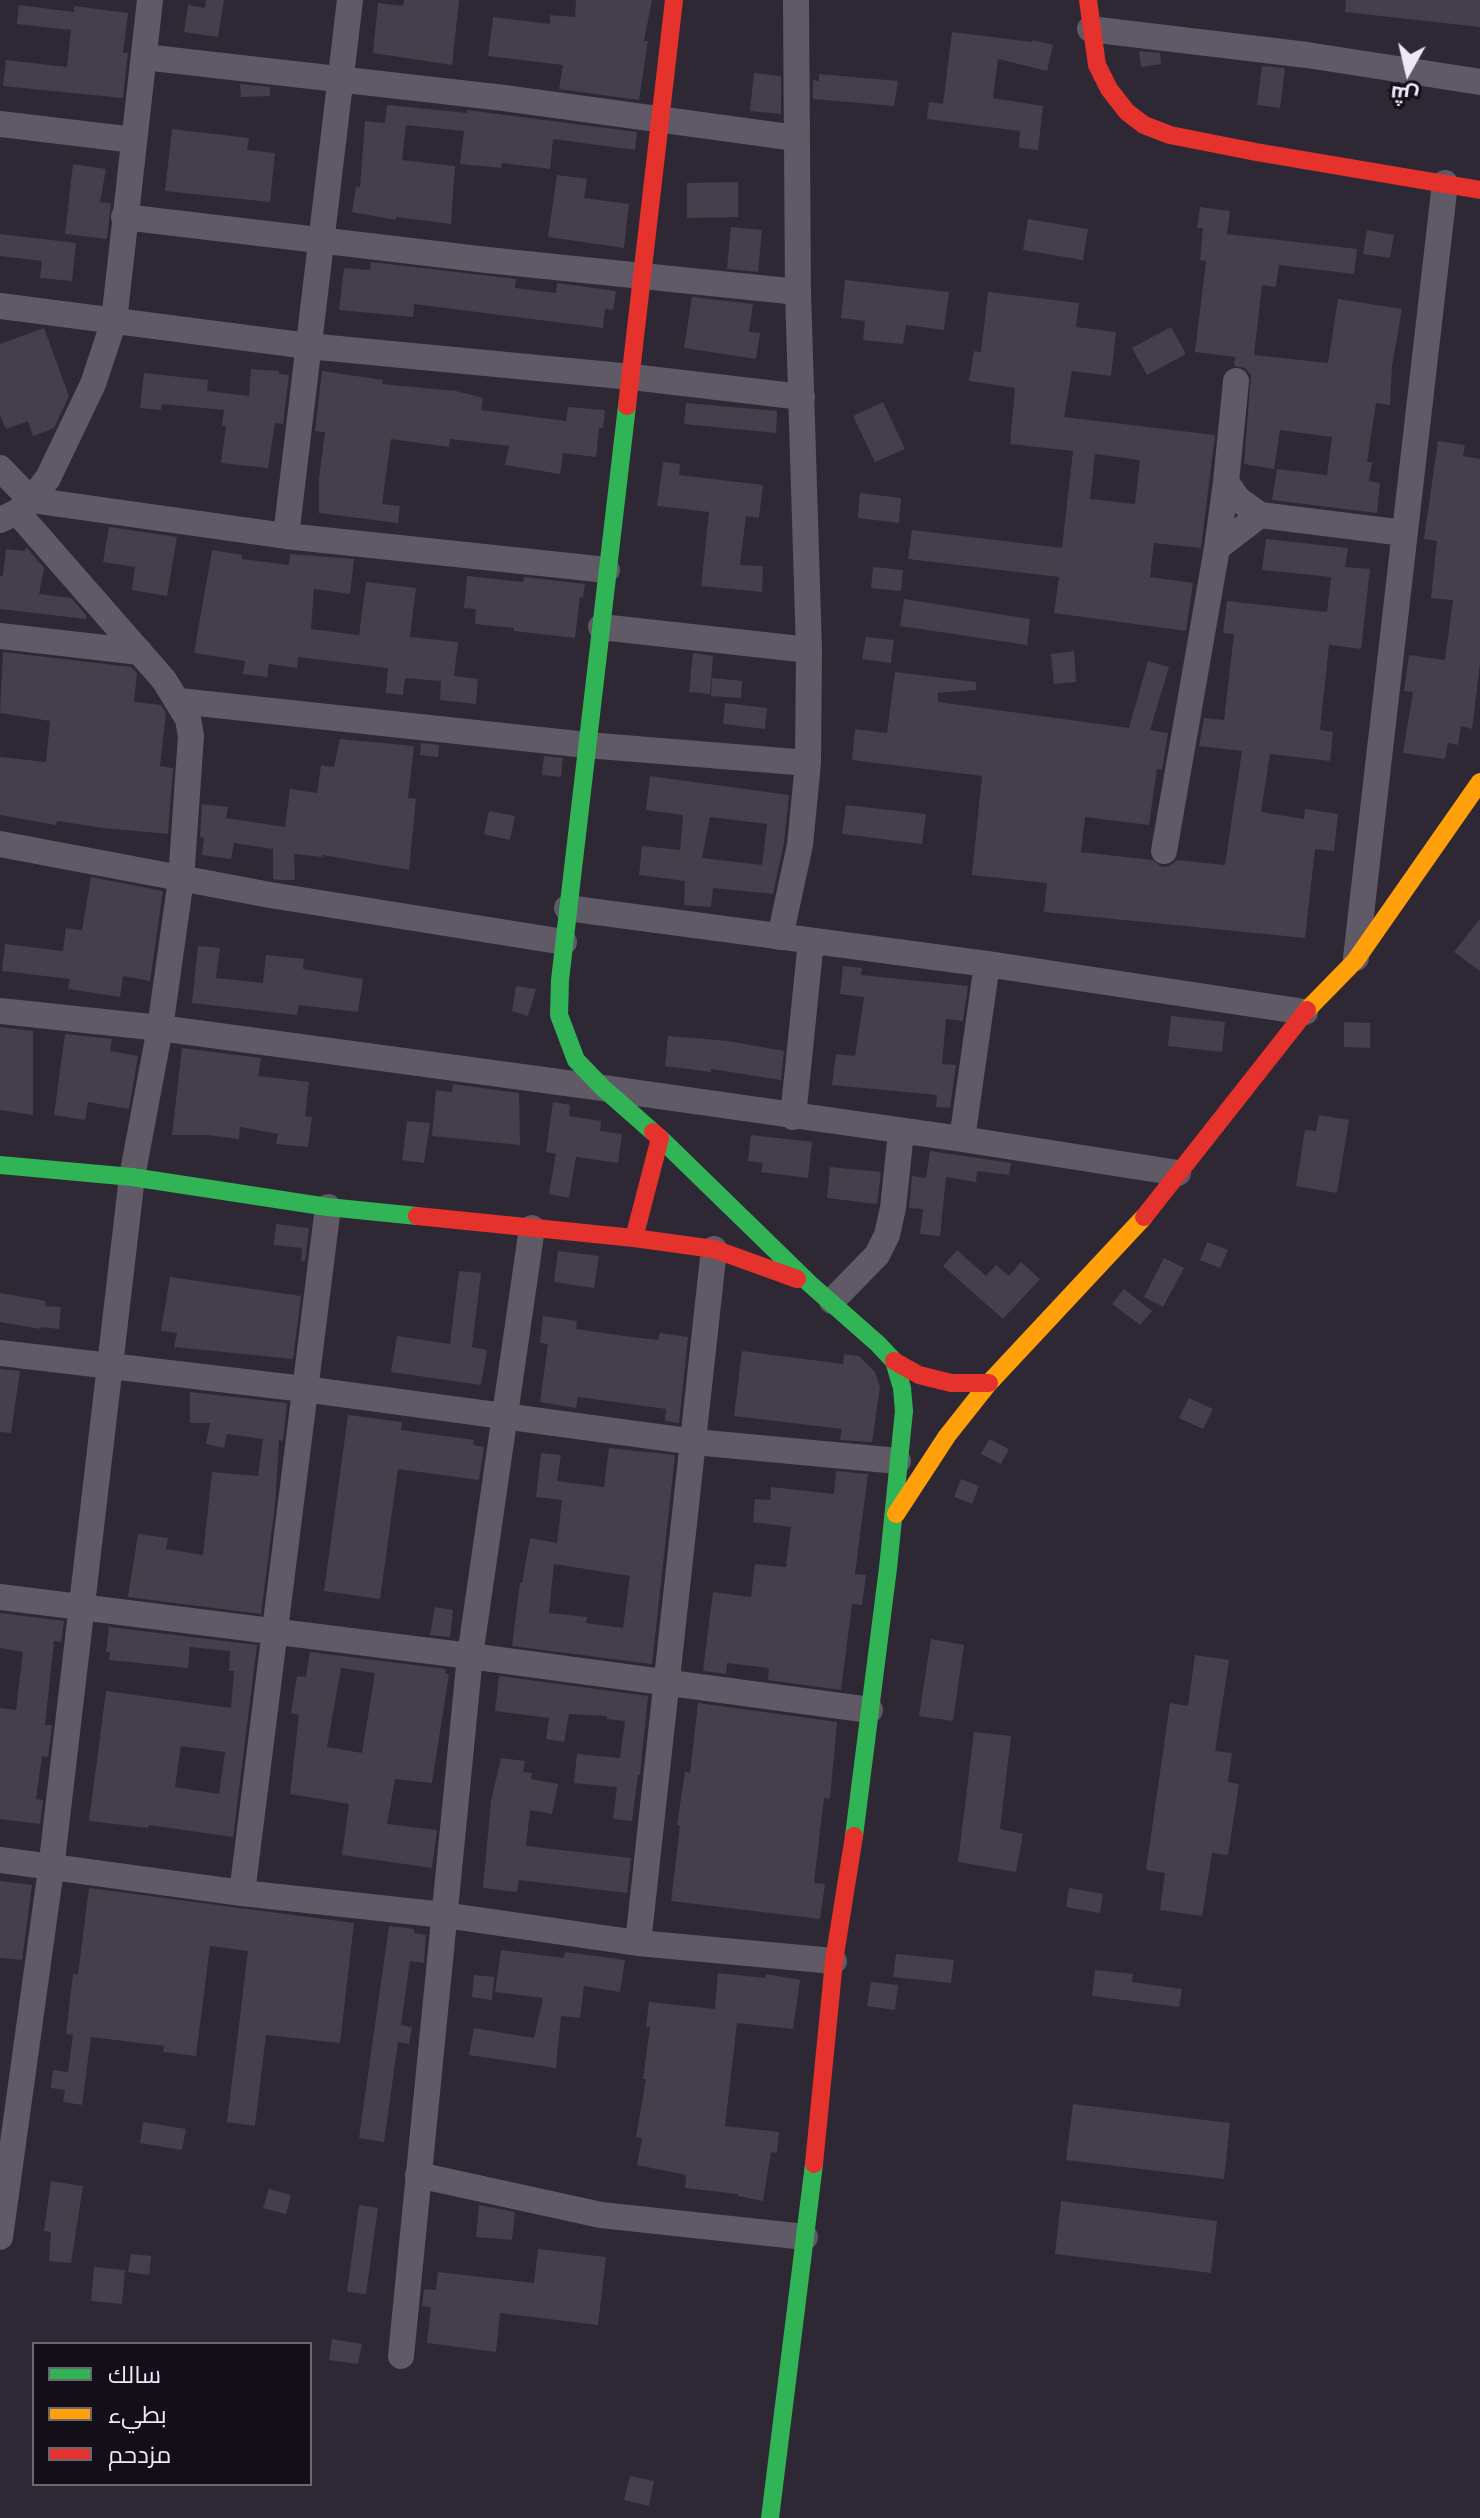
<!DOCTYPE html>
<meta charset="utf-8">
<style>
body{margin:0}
#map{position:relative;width:1480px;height:2518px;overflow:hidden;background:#2e2835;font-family:Quicksand,Cairo,sans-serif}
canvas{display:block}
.legend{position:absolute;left:32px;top:2342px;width:280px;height:144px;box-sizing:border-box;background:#140e19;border:2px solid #6c6572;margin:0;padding:10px 14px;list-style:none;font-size:24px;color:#efe7f7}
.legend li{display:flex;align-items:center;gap:16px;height:40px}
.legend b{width:40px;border:2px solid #6c6572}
.north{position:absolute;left:1368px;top:32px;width:80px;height:80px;-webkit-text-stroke:6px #140e19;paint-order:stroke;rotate:188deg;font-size:22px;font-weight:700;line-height:32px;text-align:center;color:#efe7f7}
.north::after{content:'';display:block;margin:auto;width:28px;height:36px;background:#efe7f7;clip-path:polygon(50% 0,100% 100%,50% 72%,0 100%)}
</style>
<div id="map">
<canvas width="1480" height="2518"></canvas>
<ul class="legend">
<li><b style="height:10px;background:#30b455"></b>سالك</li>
<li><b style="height:10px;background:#ff9f0a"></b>بطيء</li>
<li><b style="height:10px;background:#e5322d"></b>مزدحم</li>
</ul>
<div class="north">ش</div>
</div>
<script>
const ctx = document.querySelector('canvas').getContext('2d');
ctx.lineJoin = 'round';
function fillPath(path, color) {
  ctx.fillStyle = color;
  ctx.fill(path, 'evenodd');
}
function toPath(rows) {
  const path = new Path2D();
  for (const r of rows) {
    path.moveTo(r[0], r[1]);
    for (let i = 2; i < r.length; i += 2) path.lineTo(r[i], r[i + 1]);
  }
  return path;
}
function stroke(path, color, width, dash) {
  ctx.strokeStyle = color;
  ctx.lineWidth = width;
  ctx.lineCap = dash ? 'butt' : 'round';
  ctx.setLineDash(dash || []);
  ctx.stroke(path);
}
fillPath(toPath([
 [206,0,224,0,218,37,184,32,188,5,205,8],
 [404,0,459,0,452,65,373,53,378,3,403,6],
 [576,0,652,0,644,41,648,41,639,100,559,89,563,65,488,56,493,17,550,24,550,15,575,17],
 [1346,0,1480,0,1480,27,1345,12],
 [19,5,74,12,74,6,128,13,123,53,128,53,123,98,3,86,6,60,67,67,71,30,17,24],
 [952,32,1032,42,1033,40,1053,45,1047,71,998,59,993,98,1043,106,1038,150,1019,148,1020,131,927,119,929,102,943,104],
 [1139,51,1160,53,1161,64,1141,67],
 [1262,66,1285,68,1280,108,1257,105],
 [754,73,781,76,781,114,750,111],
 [819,74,898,81,894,106,813,99,813,80,819,81],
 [240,84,270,87,270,96,241,97],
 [387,105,467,113,467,110,637,132,635,150,553,139,550,169,502,163,501,168,460,164,464,131,406,125,402,160,455,166,451,224,396,217,396,220,352,212,356,186,360,187,365,121,385,123],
 [172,129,249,138,247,150,275,153,270,202,165,191],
 [73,164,106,169,100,202,111,203,107,239,65,234],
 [557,175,587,179,584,198,629,204,624,248,548,237],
 [738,182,738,217,687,218,687,183],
 [1200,207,1230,211,1227,234,1357,249,1354,274,1279,265,1276,287,1262,285,1254,355,1328,363,1338,299,1402,309,1392,366,1390,405,1376,403,1367,462,1372,462,1369,481,1380,483,1377,513,1272,500,1277,469,1327,475,1332,437,1280,430,1274,469,1244,464,1251,375,1245,368,1234,366,1235,357,1195,352,1206,261,1200,260,1203,228,1197,228],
 [1028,219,1088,229,1083,260,1023,250],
 [731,227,762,230,758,272,727,269],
 [1367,230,1394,235,1390,258,1363,254],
 [0,234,76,243,72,281,40,278,42,261,0,256],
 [371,262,516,279,515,288,556,293,557,283,616,291,613,310,605,309,603,328,414,304,413,317,339,310,344,268,370,270],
 [845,280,949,292,944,330,906,325,903,344,863,340,865,321,841,318],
 [988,292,1079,303,1076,327,1116,332,1111,376,1072,371,1064,417,1215,435,1201,548,1154,543,1150,577,1193,583,1186,631,1054,613,1059,577,908,559,912,530,1062,548,1073,451,1010,444,1015,388,969,381,974,351,981,352],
 [1095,454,1140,460,1135,504,1090,499],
 [692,297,753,304,749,332,760,333,756,359,684,348],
 [1171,327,1186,354,1147,375,1132,348],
 [44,328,69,396,54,428,33,436,28,421,6,429,0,415,0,344],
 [251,369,279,371,279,374,289,375,283,424,275,423,268,468,221,463,226,426,222,426,224,410,162,404,161,410,140,408,144,373,208,380,207,391,249,396],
 [322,371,383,380,382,384,456,391,483,398,481,410,566,421,568,407,605,410,603,428,599,428,596,457,563,453,560,474,505,465,509,446,450,439,449,447,391,439,382,504,400,506,398,523,319,513,319,479,325,432,315,431],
 [883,402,905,449,875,462,853,416],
 [686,403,777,411,776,433,684,424],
 [1438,441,1465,445,1463,456,1480,459,1480,664,1472,729,1461,726,1458,745,1448,743,1445,759,1403,753,1413,692,1404,691,1409,655,1445,660,1453,600,1431,598,1437,541,1424,539],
 [663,462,680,464,679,475,763,485,759,518,746,516,740,565,763,566,762,592,701,586,709,512,657,506],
 [860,493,901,498,899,523,858,518],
 [109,527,177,537,167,596,132,590,135,567,103,562],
 [1266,539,1348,548,1345,567,1370,569,1361,649,1329,645,1320,730,1333,732,1330,761,1270,754,1261,812,1304,819,1305,809,1338,814,1334,851,1315,849,1305,938,1044,912,1047,883,972,875,982,776,852,760,855,729,887,733,895,672,976,682,976,690,938,693,938,702,1129,728,1148,661,1169,667,1150,730,1168,733,1162,770,1157,769,1149,825,1085,817,1081,852,1152,860,1162,867,1170,866,1177,860,1225,865,1242,751,1199,746,1204,718,1224,720,1234,634,1223,633,1227,601,1327,612,1331,577,1262,570],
 [26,547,44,568,39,594,71,598,86,615,86,619,0,609,0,576,3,576,6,549,25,551],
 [212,550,242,555,242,559,289,565,290,554,354,559,350,594,314,589,311,629,359,635,366,582,416,588,410,637,458,642,454,676,478,679,476,704,440,700,441,681,405,678,403,695,386,693,388,668,298,657,297,668,269,664,267,677,243,674,245,661,194,653],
 [873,567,903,570,901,591,871,588],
 [467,576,523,582,524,577,585,584,583,598,580,597,575,638,514,631,514,628,475,624,476,609,464,608],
 [904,599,1030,619,1027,645,900,626],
 [866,637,894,640,891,663,862,659],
 [1074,651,1076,682,1054,684,1051,654],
 [3,652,131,667,137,673,134,702,161,705,166,713,160,766,173,768,168,834,103,828,57,821,56,825,0,815,0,757,46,762,50,721,0,713],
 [693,653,713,656,710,694,689,692],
 [712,678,742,681,741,698,711,696],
 [725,703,767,708,765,729,723,724],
 [340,739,414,746,408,798,416,799,409,870,323,855,322,857,294,854,295,880,279,880,273,879,273,849,234,843,231,859,202,855,204,838,200,837,202,804,228,807,226,818,285,827,290,789,317,793,321,765,334,767],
 [421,743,439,745,438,757,420,755],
 [544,756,563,758,561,777,542,775],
 [650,776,789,795,784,843,773,894,713,888,711,907,684,905,685,881,639,875,642,846,680,850,683,815,646,810],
 [710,817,767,824,762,865,702,858],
 [846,805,926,814,922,844,842,834],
 [489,811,515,816,510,840,484,834],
 [91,877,163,891,150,981,123,976,120,997,68,989,70,979,2,971,5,944,63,951,66,928,82,930],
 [1480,919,1480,971,1454,952],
 [198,946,220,948,216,978,263,983,266,955,304,959,303,969,363,979,358,1012,299,1005,297,1015,192,1003],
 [843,966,862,968,861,975,968,986,963,1021,946,1019,942,1064,956,1065,950,1108,936,1107,937,1095,832,1085,836,1054,855,1056,864,997,840,994],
 [516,986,536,989,528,1016,512,1011],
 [1171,1016,1225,1022,1222,1052,1168,1046],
 [1344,1022,1370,1023,1370,1048,1344,1047],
 [0,1027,33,1031,33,1115,0,1110],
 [65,1034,112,1039,110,1051,138,1056,129,1109,88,1102,85,1120,54,1115],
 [668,1036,728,1041,784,1051,781,1080,711,1069,711,1072,665,1066],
 [182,1048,261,1058,258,1076,309,1082,305,1116,312,1117,308,1147,276,1144,278,1134,240,1127,239,1139,207,1135,172,1135],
 [453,1084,519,1093,520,1145,432,1136,436,1090,452,1092],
 [553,1102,570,1105,569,1116,601,1121,600,1131,622,1134,618,1163,576,1157,569,1198,549,1194,556,1154,546,1152],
 [1319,1115,1349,1120,1337,1193,1296,1186,1305,1130,1316,1131],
 [407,1121,430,1123,424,1163,402,1160],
 [751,1135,812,1142,808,1178,761,1172,763,1163,748,1161],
 [930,1151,1011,1163,1009,1175,977,1171,976,1182,946,1177,940,1236,920,1234,923,1209,909,1208,912,1176,926,1178],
 [830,1167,881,1172,877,1204,827,1198],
 [276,1224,309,1228,305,1261,301,1261,302,1248,274,1245],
 [1207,1242,1228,1250,1220,1268,1200,1260],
 [957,1250,986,1276,996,1265,1009,1276,1021,1262,1040,1279,1003,1319,943,1266],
 [558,1251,599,1256,594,1288,554,1282],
 [1164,1258,1184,1268,1163,1307,1144,1297],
 [459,1271,481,1273,472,1347,487,1350,481,1385,391,1372,397,1336,450,1344],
 [170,1277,301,1296,293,1359,174,1347,177,1333,161,1331],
 [1124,1289,1152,1311,1140,1325,1112,1304],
 [0,1293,46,1301,45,1306,61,1307,59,1329,41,1327,41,1329,0,1322],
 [543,1316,577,1321,576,1329,624,1336,658,1340,660,1333,688,1337,679,1423,665,1421,666,1409,578,1397,576,1408,540,1402,548,1344,540,1343],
 [742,1351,843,1364,844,1354,859,1356,875,1372,880,1387,872,1442,840,1440,842,1429,734,1416],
 [0,1369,20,1371,11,1433,0,1432],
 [190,1392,287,1403,283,1441,279,1440,275,1505,261,1614,128,1597,138,1534,168,1538,166,1549,203,1555,212,1472,258,1476,263,1439,227,1434,224,1448,206,1444,210,1423,190,1423],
 [1189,1398,1213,1409,1203,1429,1179,1418],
 [348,1415,402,1422,401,1430,474,1440,473,1445,484,1447,479,1480,398,1469,380,1599,324,1591],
 [989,1439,1009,1449,1001,1464,981,1454],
 [609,1448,675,1455,652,1664,512,1646,520,1583,522,1583,530,1538,557,1543,562,1500,536,1497,541,1453,561,1455,557,1481,604,1487],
 [554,1564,630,1576,623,1628,586,1623,587,1617,549,1613],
 [836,1471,868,1474,855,1574,866,1575,862,1605,852,1604,841,1690,768,1680,769,1668,727,1663,726,1674,703,1671,713,1592,751,1597,755,1564,786,1567,791,1527,753,1522,755,1499,770,1500,771,1487,834,1494],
 [961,1479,979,1486,972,1504,954,1497],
 [435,1607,453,1610,450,1637,430,1635],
 [0,1613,64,1621,61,1642,54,1641,45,1725,52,1725,48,1757,42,1756,36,1799,43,1800,40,1824,0,1819,0,1708,16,1710,23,1652,0,1648],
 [109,1627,257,1645,233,1837,149,1825,148,1828,89,1821,106,1691,231,1708,234,1671,229,1671,230,1651,190,1647,188,1668,109,1660,110,1652,106,1652],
 [181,1746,225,1752,219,1794,175,1787],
 [931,1639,964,1645,953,1721,919,1716],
 [310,1652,446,1669,445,1674,449,1674,432,1783,395,1779,387,1824,437,1830,432,1868,342,1855,349,1804,290,1794,299,1715,291,1713,297,1676,306,1677],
 [341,1668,375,1673,362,1753,327,1747],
 [1195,1655,1229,1660,1215,1751,1232,1753,1228,1782,1239,1784,1228,1855,1212,1853,1202,1916,1160,1910,1165,1873,1146,1870,1170,1703,1188,1706],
 [499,1676,648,1696,640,1775,638,1775,632,1821,613,1819,617,1787,574,1783,577,1754,620,1758,625,1721,607,1719,607,1716,569,1714,564,1742,546,1739,549,1718,495,1711],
 [698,1703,837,1722,830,1799,824,1798,814,1883,825,1884,820,1919,671,1901,680,1826,677,1825,685,1772,690,1773],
 [974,1732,1011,1736,1000,1829,1023,1834,1016,1872,958,1862],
 [501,1758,525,1761,523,1772,532,1773,531,1779,558,1784,552,1814,530,1810,526,1846,631,1858,627,1893,519,1880,517,1892,483,1888,491,1801],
 [0,1881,32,1885,22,1960,0,1958],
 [89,1888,354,1923,340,2043,266,2035,255,2126,227,2122,248,1951,210,1946,196,2056,163,2052,164,2046,91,2037,82,2105,63,2102,65,2090,51,2088,53,2070,68,2072,73,2035,66,2034,73,1974,78,1975],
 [1069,1888,1103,1894,1100,1913,1066,1907],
 [389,1926,414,1929,414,1933,426,1935,424,1963,410,1961,401,2025,412,2027,409,2044,398,2042,384,2142,359,2138],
 [501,1950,564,1958,565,1952,625,1960,620,1992,584,1986,580,2018,561,2016,556,2068,469,2055,474,2028,534,2038,543,1998,495,1992],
 [896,1954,954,1960,951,1983,893,1977],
 [1095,1970,1133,1974,1132,1982,1182,1989,1179,2007,1092,1996],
 [718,1973,765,1978,766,1974,800,1980,793,2029,737,2023,725,2126,779,2132,777,2153,771,2152,763,2201,738,2196,738,2194,685,2188,686,2175,637,2165,642,2138,636,2137,646,2079,643,2079,650,2027,646,2027,649,2002,715,2009],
 [474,1975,494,1977,492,2000,472,1997],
 [871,1982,898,1985,895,2010,867,2006],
 [1073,2104,1230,2123,1224,2179,1066,2160],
 [143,2122,186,2129,182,2150,140,2143],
 [51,2181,83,2186,71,2263,49,2261,51,2232,44,2231],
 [269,2189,291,2195,286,2214,263,2208],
 [1061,2201,1217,2221,1211,2273,1055,2254],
 [359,2205,378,2208,366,2294,347,2292],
 [479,2205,515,2212,512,2240,476,2237],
 [538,2249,606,2257,598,2325,500,2313,496,2352,427,2343,431,2307,422,2306,424,2289,436,2290,438,2272,534,2283],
 [131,2254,151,2256,149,2275,128,2272],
 [94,2267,125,2270,122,2304,91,2301],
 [332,2339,362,2344,358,2364,329,2360],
 [630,2476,654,2481,649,2506,624,2500]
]), '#443f4a');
stroke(toPath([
 [1090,29,1307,55,1480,82],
 [144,57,504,98,796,138],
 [0,124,134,140],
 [124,217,487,260,798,292],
 [0,306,308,346,632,377,802,397],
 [1236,381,1226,482,1238,499,1260,515],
 [0,468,31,500,286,536,607,570],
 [0,520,17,512,31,500,48,478,93,384,114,321,150,0],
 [286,536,350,0],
 [1217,548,1226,482],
 [601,627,809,650],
 [0,636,140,652],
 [179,701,587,745,808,763],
 [0,844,270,895,564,942],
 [1164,851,1217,548,1260,515,1404,533],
 [567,908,987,964,1305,1012],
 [780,937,800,845,808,763,809,650,798,292,796,0],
 [1356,958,1445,183],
 [0,1011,160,1028,603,1088,962,1139,1178,1173],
 [793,1117,811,941],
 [962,1139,987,964],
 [832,1301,877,1255,887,1235,893,1208,901,1132],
 [0,1353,304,1389,695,1442,898,1461],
 [0,1597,470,1656,870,1710],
 [0,1860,242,1893,444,1915,638,1943,834,1961],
 [242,1893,328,1207],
 [638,1943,714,1249],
 [418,2175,601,2215,805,2237],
 [0,2237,51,1869,132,1177,160,1028,181,879,191,736,188,719,164,680,17,512],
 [401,2356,470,1656,532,1228]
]), '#5f5a65', 26);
stroke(toPath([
 [627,406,560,980,559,1015,576,1060,603,1088,653,1132],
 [660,1138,810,1284,878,1344,894,1361,902,1388,904,1411,888,1568,854,1836],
 [0,1165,132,1177,328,1207,417,1216],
 [770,2518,814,2164]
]), '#30b455', 18);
stroke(toPath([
 [1307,1010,1355,961,1480,782],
 [896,1514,947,1436,989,1383,1144,1217]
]), '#ff9f0a', 18);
stroke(toPath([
 [1088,0,1097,65,1109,89,1127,112,1144,125,1170,135,1256,152,1480,190],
 [627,406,674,0],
 [417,1216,634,1238,660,1138,653,1132],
 [1144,1217,1307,1010],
 [634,1238,714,1249,797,1279],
 [894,1361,919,1375,951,1383,989,1383],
 [814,2164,834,1961,854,1836]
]), '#e5322d', 18);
</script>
